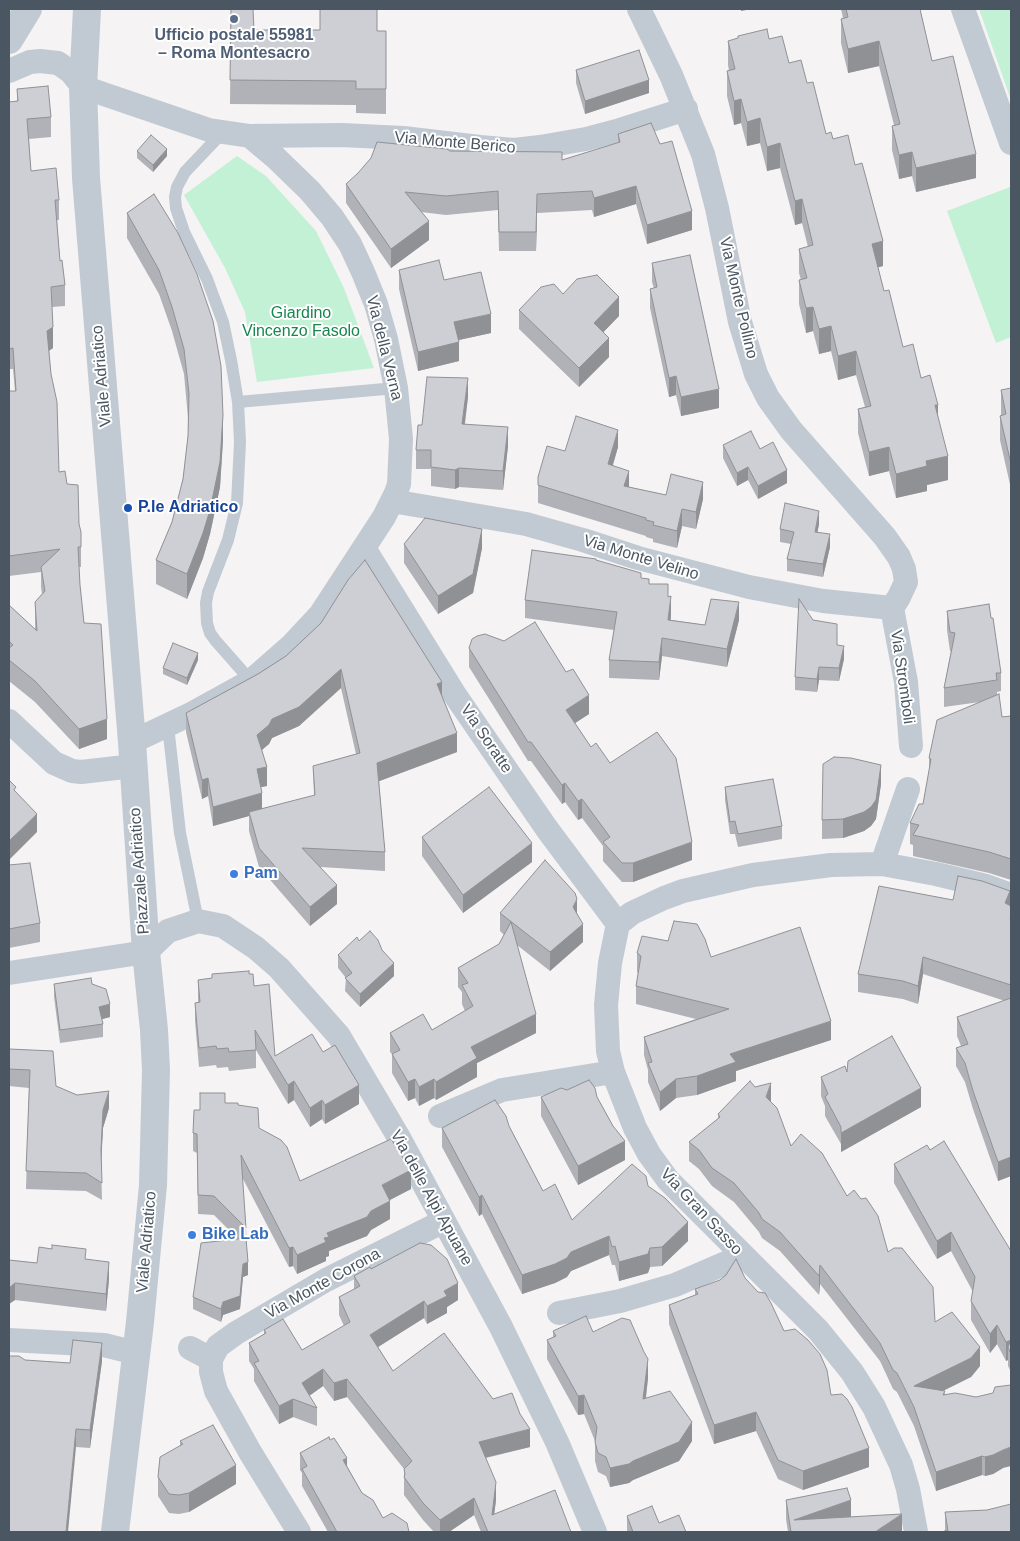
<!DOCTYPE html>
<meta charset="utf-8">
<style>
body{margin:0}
#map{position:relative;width:1020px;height:1541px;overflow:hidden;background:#f5f3f3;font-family:Helvetica,sans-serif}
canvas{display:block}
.frame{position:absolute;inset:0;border:10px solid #4a5661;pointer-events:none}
</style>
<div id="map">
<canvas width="1020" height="1541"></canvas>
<div class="frame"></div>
</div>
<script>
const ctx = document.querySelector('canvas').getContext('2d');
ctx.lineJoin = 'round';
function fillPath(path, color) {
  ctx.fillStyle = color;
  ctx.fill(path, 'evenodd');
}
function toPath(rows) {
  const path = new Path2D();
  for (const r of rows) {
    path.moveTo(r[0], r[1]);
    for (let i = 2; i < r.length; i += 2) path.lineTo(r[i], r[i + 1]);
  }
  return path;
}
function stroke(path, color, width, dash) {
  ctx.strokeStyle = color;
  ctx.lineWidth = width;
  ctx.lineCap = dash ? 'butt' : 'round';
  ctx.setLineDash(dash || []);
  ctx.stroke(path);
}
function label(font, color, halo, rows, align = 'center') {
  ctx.font = font + ' Helvetica,sans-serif';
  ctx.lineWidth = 4;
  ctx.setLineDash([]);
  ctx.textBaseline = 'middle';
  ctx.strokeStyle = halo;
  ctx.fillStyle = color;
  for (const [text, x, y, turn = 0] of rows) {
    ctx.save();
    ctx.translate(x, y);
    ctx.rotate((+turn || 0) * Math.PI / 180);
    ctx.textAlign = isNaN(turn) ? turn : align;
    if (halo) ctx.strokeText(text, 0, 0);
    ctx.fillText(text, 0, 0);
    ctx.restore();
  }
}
fillPath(toPath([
 [979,9,1011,9,1011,100],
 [237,156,266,176,316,231,344,288,374,368,257,382,245,312,225,268,184,195],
 [1010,187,1011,191,1011,337,996,343,947,211]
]), '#c3f1d5');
stroke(toPath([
 [222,133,185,172,177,187,175,197,176,208,184,232,207,279,223,322,231,360,238,402,240,442,237,503,228,540,208,592,206,603,207,623,210,633,215,640,251,681],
 [238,402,396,388],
 [168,726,180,833,198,921]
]), '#c1cad2', 12);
stroke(toPath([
 [639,9,671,75,703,154,717,208,740,322,756,374,768,398,791,430,885,537,899,557,904,569,906,582,899,597,892,608],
 [963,9,1011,143],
 [9,71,30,62,40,61,58,63,71,72,83,87,209,130,250,136,275,157,310,191,332,217,350,244,363,272,376,304,386,339,396,388,401,439,399,484,396,493,384,517,320,615,292,645,251,681,193,713,132,742],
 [250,136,342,135,403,138,480,147,514,150,540,147,586,139,620,130,686,109],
 [392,501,526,524,583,540,638,558,749,587,823,601,892,608],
 [364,548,455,695,547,829,618,924],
 [892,608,906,682,911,746],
 [9,721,54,763,72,771,81,772,134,766],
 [882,864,908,789],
 [9,973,146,952,168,931,198,921,223,926,256,948,279,968,339,1036,398,1136,501,1327,557,1442,595,1532],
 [440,1116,502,1090,613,1072],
 [559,1313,620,1301,675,1285,742,1256],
 [9,1340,104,1345,136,1353],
 [190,1348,211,1359],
 [299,1532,250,1452,216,1391,211,1372,211,1359,218,1346,236,1333,326,1280,444,1221],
 [916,1532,908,1489,901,1465,874,1407,852,1372,818,1330,668,1180,649,1154,635,1128,613,1072,608,1051,606,1005,610,963,618,924,632,913,664,898,683,891,753,875,831,865,882,864,936,874,986,886,1011,895]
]), '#c1cad2', 24);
stroke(toPath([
 [87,9,83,87,86,178,132,742,146,952,154,1030,156,1070,153,1185,140,1322,115,1532],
 [9,40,28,9]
]), '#c1cad2', 28);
fillPath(toPath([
 [231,9,254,30,386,31,386,114,356,113,356,105,230,104],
 [841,9,920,9,932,61,976,178,916,192,912,176,899,179,892,150,892,126,894,125,879,66,848,73,841,43,841,19,843,18],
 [769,39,789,63,807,83,826,134,833,139,855,165,883,266,878,267,884,291,903,347,921,378,938,417,948,480,927,485,927,491,896,498,889,471,869,476,858,433,858,409,865,407,856,375,838,380,831,351,819,354,813,331,806,333,799,304,799,280,801,280,799,273,799,249,808,247,802,223,795,225,780,168,767,171,760,143,747,146,741,123,734,125,727,96,727,71,729,71,728,65,728,41],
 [576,70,649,93,585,114,576,83],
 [17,89,51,117,51,137,29,139,31,171,59,200,59,220,57,220,60,261,65,285,65,306,52,307,53,348,49,351,59,472,67,484,81,532,81,567,79,567,80,585,84,623,107,739,79,749,35,702,9,681,9,605,35,629,35,602,42,594,41,587,41,572,9,576,9,391,15,391,13,369,9,369,9,102,17,101],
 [618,134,692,230,647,244,636,204,594,217,592,210,537,213,536,251,499,251,498,210,446,215,421,212,429,240,391,268,346,203,346,184,450,151,562,160,618,143],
 [137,151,167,156,153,172,137,158],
 [154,194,223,440,220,487,210,534,203,558,187,599,156,584,156,560,172,522,183,479,188,436,188,418,184,374,172,331,159,294,127,238,127,213],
 [652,263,719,408,681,416,676,395,669,397,650,308,650,289,654,288,652,282],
 [399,270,444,280,491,333,459,340,459,361,418,371,399,289],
 [563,294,619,316,603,332,609,357,579,387,519,329,519,310],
 [1011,388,1011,489,1000,440,1000,416,1001,415,1001,390],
 [468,397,465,424,508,446,503,490,459,487,455,489,431,486,431,469,416,469,416,450,422,425],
 [723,445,760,449,787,483,758,499,748,480,737,486,723,458],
 [618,447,613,465,629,487,666,495,703,499,696,529,682,526,677,548,653,542,653,539,646,537,646,536,538,503,538,477,565,451],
 [819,524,817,533,830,547,823,577,787,571,787,559,791,544,780,542,780,529],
 [404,544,482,548,473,593,438,614,404,563],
 [596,560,641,578,668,597,671,614,671,620,705,625,739,620,727,667,662,656,659,680,609,678,609,660,614,630,525,618,525,600],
 [947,611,991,618,1001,673,1001,691,997,692,997,695,1002,717,1011,716,1011,880,989,873,913,856,913,845,910,844,910,823,923,804,929,772,929,758,980,702,944,707,944,688,951,651,950,651,947,630],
 [813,620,844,659,839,681,819,680,817,692,795,690,795,677],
 [469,648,589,714,575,723,591,747,610,763,692,860,633,882,622,882,603,861,603,846,582,818,578,820,565,802,562,804,531,761,528,761,469,667],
 [286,656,442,696,457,752,379,781,385,852,385,871,321,867,337,904,310,926,259,867,249,831,249,816,213,826,208,796,202,799,186,732,186,713,258,674],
 [341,688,356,754,313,766,314,796,262,809,260,787,267,786,262,750,269,744,272,738,299,726],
 [198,660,187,685,163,674,163,668],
 [881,784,876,819,871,826,864,831,843,838,822,839,822,820],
 [725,787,782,826,782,839,738,847,735,834,730,834,725,800],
 [422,837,532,862,463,913,422,856],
 [9,865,40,923,40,942,9,948],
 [953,900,1011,906,1011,1176,998,1181,973,1109,965,1082,956,1066,956,1048,961,1046,957,1036,957,1017,1005,1001,923,974,918,1004,903,999,858,992,858,974],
 [500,913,577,914,583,942,550,971,517,945,536,1033,477,1063,477,1077,436,1100,434,1098,419,1106,415,1098,408,1101,392,1073,392,1054,390,1052,390,1033,432,1030,465,1011,462,1004,462,992,458,987,458,968,499,944,504,935,500,931],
 [359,941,382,950,394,976,360,1007,345,991,346,978,338,968,338,955],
 [637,953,711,957,831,1040,736,1071,736,1081,697,1095,676,1098,660,1111,648,1082,648,1070,644,1055,644,1037,696,1019,636,1004,636,986,638,973,637,972],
 [212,974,249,974,254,986,275,1056,323,1052,359,1104,325,1124,322,1119,310,1127,294,1100,288,1104,256,1050,256,1068,229,1071,228,1067,217,1068,216,1065,199,1067,195,1021,195,1003,198,1002,198,980,212,978],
 [54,984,92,984,110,1017,101,1019,103,1024,103,1037,60,1043,54,997],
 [9,1049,56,1086,77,1095,109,1108,103,1128,101,1160,102,1200,86,1191,26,1189,29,1088,9,1086],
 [847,1072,921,1107,841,1152,841,1144,825,1116,825,1106,821,1096,821,1077],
 [567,1090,597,1097,613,1126,625,1160,578,1185,541,1116,541,1097],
 [771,1102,791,1146,847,1196,888,1252,935,1322,980,1366,971,1377,943,1391,1003,1468,993,1474,985,1476,982,1475,936,1491,914,1426,897,1392,893,1389,880,1361,820,1284,819,1295,780,1251,762,1238,759,1232,734,1202,712,1186,699,1169,689,1161,689,1142,718,1119,718,1114],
 [225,1103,238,1105,259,1128,300,1181,411,1189,390,1200,390,1219,371,1230,367,1236,329,1251,329,1256,326,1257,326,1261,297,1274,293,1266,289,1267,242,1177,246,1228,248,1275,243,1277,240,1309,223,1315,221,1322,193,1309,193,1297,238,1239,214,1215,198,1214,197,1153,193,1151,193,1133,200,1110],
 [509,1126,543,1191,572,1220,648,1186,688,1241,662,1266,650,1267,648,1273,619,1281,615,1265,612,1265,609,1255,571,1271,567,1277,555,1283,522,1294,482,1214,479,1216,442,1147,442,1128],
 [930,1150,1011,1251,1011,1372,1008,1366,1008,1360,1006,1361,997,1344,990,1353,971,1320,971,1301,973,1292,951,1251,937,1259,894,1183,894,1164],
 [86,1259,109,1279,106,1311,15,1300,9,1304,9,1260,37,1263],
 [371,1269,458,1300,447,1307,447,1313,427,1324,424,1318,378,1347,393,1371,493,1399,530,1447,486,1458,496,1500,494,1514,571,1532,481,1532,474,1515,449,1532,434,1532,423,1520,404,1495,404,1469,347,1397,334,1401,323,1386,309,1396,317,1408,317,1426,293,1417,279,1424,254,1381,254,1369,249,1361,249,1343,264,1334,264,1330,302,1350,344,1326,339,1315,339,1297,354,1290,354,1276],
 [745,1278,831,1395,869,1467,803,1490,778,1479,756,1431,714,1444,669,1324,669,1305,695,1295,695,1289],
 [553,1331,593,1332,648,1378,646,1399,692,1441,679,1461,633,1480,629,1483,610,1487,606,1476,598,1472,595,1461,595,1441,584,1414,578,1415,547,1359,547,1340,553,1337],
 [25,1360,70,1363,102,1361,90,1448,76,1447],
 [180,1441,236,1484,189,1512,179,1514,169,1513,158,1496,158,1477,180,1446],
 [300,1453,347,1466,362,1493,383,1518,409,1532,328,1532,302,1486,302,1473,300,1470],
 [786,1500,851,1517,902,1532,788,1532,786,1519],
 [987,1510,1011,1532,945,1531,945,1512],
 [627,1516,659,1523,686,1532,627,1532]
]), '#b0b2b7');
fillPath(toPath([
 [741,9,752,9,741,11],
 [879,41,879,66,848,73,848,49],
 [649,80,649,93,585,114,585,101],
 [741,99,741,123,734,125,734,101],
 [760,118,760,143,747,146,747,122],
 [780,143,780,168,767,171,767,147],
 [167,149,167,156,153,172,153,165],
 [912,152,912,176,899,179,899,155],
 [976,154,976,178,916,192,916,168],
 [636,186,636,204,594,217,594,198],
 [537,194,537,213,536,251,536,232],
 [802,199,802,223,795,225,795,201],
 [692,211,692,230,647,244,647,225],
 [429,221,429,240,391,268,391,249],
 [883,241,883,266,872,269,872,244],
 [619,297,619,316,594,342,594,323],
 [813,307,813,331,806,333,806,308],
 [491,314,491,333,454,341,454,322],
 [831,326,831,351,819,354,819,329],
 [53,327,53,348,47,352,47,331],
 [609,338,609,357,579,387,579,368],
 [459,342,459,361,418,371,418,352],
 [856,351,856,375,838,380,838,356],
 [676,376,676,395,669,397,669,378],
 [468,378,468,397,462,443,462,424],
 [719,389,719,408,681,416,681,397],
 [935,405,938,405,938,429],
 [223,415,223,440,220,487,210,534,203,558,187,599,187,574],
 [508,427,508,446,503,490,503,471],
 [618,430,618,447,608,481,608,464],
 [889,447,889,471,869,476,869,452],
 [948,456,948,480,927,485,927,491,896,498,896,474,926,461],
 [748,467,748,480,737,486,737,473],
 [459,468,459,487,455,489,455,470],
 [787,470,787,483,758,499,758,486],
 [629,471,629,488,624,486],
 [703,482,703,499,696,529,696,512],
 [682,509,682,526,677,548,677,531],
 [819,511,819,524,815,545,815,532],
 [482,529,482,548,473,593,438,614,438,596],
 [830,534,830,547,823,577,823,564],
 [671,596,671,614,668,637,668,620],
 [739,602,739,620,727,667,727,649],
 [662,638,662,656,659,680,659,662],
 [844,646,844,659,839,681,839,668],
 [198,653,198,660,187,685,187,678],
 [819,667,819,680,817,692,817,679],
 [341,669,341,688,299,726,272,738,269,744,257,754,257,735,272,719],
 [442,682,442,701,437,684],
 [589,695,589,714,566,729,566,710],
 [107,719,107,739,79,749,79,729],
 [457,733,457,752,377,782,377,763],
 [881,765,881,784,876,819,871,826,864,831,843,838,843,819],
 [267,767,267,786,257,788,257,769],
 [208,778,208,796,202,799,202,780],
 [565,783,565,802,562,804,562,785],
 [262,793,262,812,249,812,249,816,213,826,213,807],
 [582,799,582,818,578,820,578,801],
 [37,814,37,832,9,860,9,841],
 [692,842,692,860,633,882,633,863],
 [532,843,532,862,463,913,463,895],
 [337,885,337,904,310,926,310,907],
 [1010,891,1010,908,1005,903],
 [577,899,577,918,573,907],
 [583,924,583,942,550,971,550,952],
 [923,957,923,974,918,1004,918,986],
 [394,963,394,976,360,1007,360,994],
 [110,1004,110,1017,99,1020,99,1007],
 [536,1014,536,1033,477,1063,477,1077,436,1100,436,1082,471,1047],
 [831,1021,831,1040,736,1071,736,1081,697,1095,697,1076,730,1054],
 [415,1079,415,1098,408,1101,408,1082],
 [434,1079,434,1098,419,1106,419,1087],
 [676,1079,676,1098,660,1111,660,1092],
 [294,1081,294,1100,288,1104,288,1085],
 [771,1083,771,1102,766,1097],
 [359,1085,359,1104,325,1124,325,1105],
 [921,1088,921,1107,841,1152,841,1133],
 [109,1091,109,1108,103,1128,101,1168,101,1150,103,1110],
 [322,1100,322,1119,310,1127,310,1108],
 [625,1141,625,1160,578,1185,578,1166],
 [1011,1157,1011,1176,998,1181,998,1162],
 [411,1170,411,1189,382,1204,382,1185],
 [482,1195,482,1214,479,1216,479,1197],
 [390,1201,390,1219,371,1230,367,1236,329,1251,329,1256,326,1257,326,1261,297,1274,297,1255,324,1238,327,1233,371,1211],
 [688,1222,688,1241,662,1266,662,1247],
 [951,1232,951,1251,937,1259,937,1241],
 [609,1236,609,1255,571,1271,567,1277,555,1283,522,1294,522,1275,571,1252],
 [293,1247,293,1266,289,1267,289,1248],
 [650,1248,650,1267,648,1273,619,1281,619,1262],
 [109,1262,109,1279,106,1311,106,1294],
 [248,1262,248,1275,243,1277,240,1309,223,1315,221,1322,221,1309,223,1302,243,1264],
 [820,1265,820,1284,819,1295,819,1276],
 [15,1283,15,1300,9,1304,9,1288],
 [458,1283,458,1300,447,1307,447,1313,427,1324,427,1306,444,1291],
 [424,1301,424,1318,370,1352,370,1335],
 [997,1325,997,1344,990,1353,990,1334],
 [1011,1340,1008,1347,1008,1360,1006,1361,1006,1342],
 [102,1343,102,1361,90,1448,90,1430],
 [980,1347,980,1366,971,1377,914,1405,914,1386],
 [648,1359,648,1378,643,1418,643,1399],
 [323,1369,323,1386,302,1401,302,1383],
 [347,1379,347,1397,334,1401,334,1383],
 [584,1395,584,1414,578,1415,578,1396],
 [293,1399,293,1417,279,1424,279,1406],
 [756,1412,756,1431,714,1444,714,1425],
 [692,1422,692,1441,679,1461,633,1480,629,1483,610,1487,610,1468],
 [76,1429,76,1447,68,1532,66,1532],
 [530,1429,530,1447,479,1459,479,1442],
 [1011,1447,1011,1466,1003,1468,993,1474,985,1476,985,1457,1003,1450],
 [869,1448,869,1467,803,1490,803,1471],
 [982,1456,982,1475,936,1491,936,1472],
 [347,1458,347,1474,343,1460],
 [236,1465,236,1484,189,1512,189,1493],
 [496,1482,496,1500,492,1532,492,1515],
 [474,1498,474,1515,449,1532,440,1532,440,1520],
 [851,1500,851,1519,794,1520],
 [902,1514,902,1532,875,1532]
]), '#909195');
const building = toPath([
 [231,9,253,9,254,30,320,30,320,9,377,9,377,31,386,31,386,89,356,89,356,81,230,80,231,9],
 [846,9,920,9,932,61,953,56,976,154,916,168,912,152,899,155,892,126,900,124,879,41,848,49,841,19,848,17,846,9],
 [767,29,769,39,782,36,789,63,801,60,807,83,813,82,826,134,831,132,833,139,848,135,855,165,862,163,883,241,872,244,884,291,889,290,903,347,913,344,921,378,930,375,938,405,935,405,948,456,926,461,927,466,896,474,889,447,869,452,858,409,871,406,856,351,838,356,831,326,819,329,813,307,806,308,799,280,807,278,799,249,813,245,802,199,795,201,780,143,767,147,760,118,747,122,741,99,734,101,727,71,735,69,728,41,738,38,738,36,767,29],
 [639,50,649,80,585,101,576,70,639,50],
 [48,86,51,117,27,119,31,171,56,168,59,200,55,200,60,261,62,260,65,285,51,287,53,327,47,331,51,374,57,402,59,472,65,471,67,484,78,485,79,524,81,532,81,547,78,547,80,585,84,623,101,624,107,719,79,729,35,681,9,660,9,648,13,645,9,641,9,605,37,631,35,602,45,591,41,567,60,549,9,556,9,391,16,391,13,348,9,349,9,102,18,101,17,89,48,86],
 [651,123,660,144,672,141,692,211,647,225,636,186,594,198,592,191,537,194,536,232,499,232,498,191,446,196,405,192,429,221,391,249,346,184,358,173,371,158,377,142,447,149,450,151,562,152,562,160,620,142,618,134,651,123],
 [151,135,167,149,153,165,137,151,151,135],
 [154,194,178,233,197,274,213,321,221,366,223,415,220,462,210,510,203,533,187,574,156,560,172,522,183,479,188,436,189,394,184,349,172,307,159,270,127,213,154,194],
 [690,255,719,389,681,397,676,376,669,378,650,289,657,287,652,263,690,255],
 [439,260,444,280,481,272,491,314,454,322,459,342,418,352,399,270,439,260],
 [597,275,619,297,594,323,609,338,579,368,519,310,541,287,554,284,563,294,577,279,597,275],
 [427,377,468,378,462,424,508,427,503,471,459,468,455,470,431,467,431,450,416,450,418,425,422,425,427,377],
 [1011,388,1011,464,1000,416,1006,414,1001,390,1011,388],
 [576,416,618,430,608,464,629,471,624,486,666,495,671,474,703,482,696,512,682,509,677,531,653,525,654,522,646,520,646,518,538,485,538,477,547,446,565,451,576,416],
 [751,431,760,449,773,442,787,470,758,486,748,467,737,473,723,445,751,431],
 [785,503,819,511,815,532,830,534,823,564,787,559,794,532,780,529,785,503],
 [425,518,482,529,473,574,438,596,404,544,425,518],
 [532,550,596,559,596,560,641,573,641,578,649,579,649,584,668,584,668,597,671,596,668,620,705,625,711,599,739,602,727,649,662,638,659,662,609,660,617,612,525,600,532,550],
 [365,560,442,682,437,684,457,733,377,763,385,852,302,848,337,885,310,907,259,848,249,812,315,795,313,766,360,753,341,669,299,707,272,719,269,725,257,735,267,767,257,769,262,793,213,807,208,778,202,780,186,713,258,674,286,656,321,623,348,580,365,560],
 [799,599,813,620,837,624,837,645,844,646,839,668,819,667,817,679,795,677,799,599],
 [989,604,991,618,993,618,1001,673,996,673,997,680,944,688,955,633,950,632,947,611,989,604],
 [535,622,566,672,573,669,589,695,566,710,591,747,596,743,610,763,657,732,676,758,692,842,633,863,622,863,603,842,610,837,582,799,578,801,565,783,562,785,531,742,528,742,469,648,472,639,477,636,485,634,504,641,535,622],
 [173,643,198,653,187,678,163,668,173,643],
 [999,694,1002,717,1011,716,1011,859,989,852,913,835,919,825,910,823,919,804,923,804,931,759,929,758,937,720,999,694],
 [834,757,851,758,881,765,876,800,871,807,864,812,843,819,822,820,823,764,834,757],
 [773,779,782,826,738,834,735,821,730,822,725,787,773,779],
 [9,780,16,787,14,790,37,814,9,841,9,780],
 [489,787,532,843,463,895,422,837,489,787],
 [545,860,575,893,577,899,573,907,583,924,550,952,500,913,545,860],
 [30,863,40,923,9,929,9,865,30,863],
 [958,876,982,881,1010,891,1005,903,1011,906,1011,916,1010,919,1011,919,1011,985,923,957,918,986,903,981,858,974,879,886,953,900,958,876],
 [674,921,697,924,705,939,711,957,800,927,831,1021,730,1054,736,1062,697,1076,676,1079,660,1092,648,1063,652,1062,644,1037,729,1009,636,986,641,956,637,953,642,936,668,941,674,921],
 [511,922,536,1014,471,1047,477,1058,436,1082,434,1079,419,1087,415,1079,408,1082,392,1054,400,1050,390,1033,423,1014,432,1030,473,1006,462,985,468,983,458,968,499,944,511,922],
 [370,931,378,940,382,950,394,963,360,994,345,978,352,973,338,955,357,937,359,941,370,931],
 [249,971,249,974,253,974,254,986,269,984,275,1056,312,1034,323,1052,335,1045,359,1085,325,1105,322,1100,310,1108,294,1081,288,1085,255,1030,256,1050,229,1052,228,1048,217,1049,216,1046,199,1048,195,1003,200,1002,198,980,212,978,212,974,249,971],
 [91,978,92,984,106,989,110,1004,99,1007,103,1024,60,1030,54,984,91,978],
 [1011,998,1011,1157,998,1162,973,1091,965,1063,956,1048,968,1044,957,1017,1011,998],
 [892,1036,921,1088,841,1133,841,1127,825,1097,828,1094,821,1077,845,1066,847,1072,848,1061,892,1036],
 [9,1049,53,1051,56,1086,77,1095,109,1091,103,1110,101,1150,102,1183,86,1173,26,1171,30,1070,9,1069,9,1049],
 [589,1080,595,1088,597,1097,613,1126,625,1141,578,1166,541,1097,561,1088,567,1090,589,1080],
 [750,1081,755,1087,771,1083,766,1097,777,1108,791,1146,801,1134,822,1153,847,1196,854,1190,861,1199,866,1198,878,1216,888,1252,894,1248,902,1248,933,1287,935,1322,952,1312,980,1347,971,1358,914,1386,945,1391,943,1395,955,1393,976,1397,993,1393,995,1387,1011,1385,1011,1447,1003,1450,993,1455,985,1457,982,1456,936,1472,914,1407,897,1373,893,1370,880,1343,820,1265,819,1276,780,1232,762,1219,759,1213,734,1183,712,1168,699,1150,689,1142,720,1117,718,1114,750,1081],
 [200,1093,225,1093,225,1103,238,1103,238,1105,258,1108,259,1128,281,1140,287,1147,300,1181,391,1139,411,1170,382,1185,390,1201,371,1211,367,1217,327,1233,329,1237,324,1238,326,1242,297,1255,293,1247,289,1248,241,1155,246,1228,214,1196,198,1195,197,1134,193,1133,194,1110,200,1110,200,1093],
 [495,1100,506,1116,509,1126,543,1191,555,1184,572,1220,632,1164,646,1176,648,1186,665,1198,688,1222,662,1247,650,1248,648,1254,619,1262,615,1246,612,1247,609,1236,571,1252,567,1258,555,1264,522,1275,482,1195,479,1197,442,1128,495,1100],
 [944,1141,1011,1251,1011,1354,1008,1347,1011,1340,1006,1342,997,1325,990,1334,971,1301,975,1277,951,1232,937,1241,894,1164,927,1145,930,1150,944,1141],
 [246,1238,248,1262,243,1264,240,1296,223,1302,221,1309,193,1297,201,1243,246,1238],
 [420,1243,431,1245,447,1259,458,1283,444,1291,447,1296,427,1306,424,1301,370,1335,393,1371,444,1333,493,1399,512,1393,520,1414,530,1429,479,1442,496,1482,492,1515,555,1490,571,1532,488,1532,474,1498,440,1520,423,1503,404,1477,405,1474,404,1469,412,1461,347,1379,334,1383,323,1369,302,1383,317,1408,293,1399,279,1406,254,1363,259,1361,249,1343,266,1333,264,1330,283,1319,302,1350,350,1322,339,1297,360,1286,354,1276,370,1267,371,1269,420,1243],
 [52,1245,86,1249,85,1259,109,1262,106,1294,15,1283,9,1288,9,1260,37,1263,39,1247,52,1249,52,1245],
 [736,1259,745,1278,758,1292,765,1293,771,1303,784,1331,795,1329,808,1340,820,1354,827,1370,831,1395,842,1394,847,1399,852,1407,869,1448,803,1471,778,1460,756,1412,714,1425,669,1305,698,1294,695,1289,720,1280,726,1275,736,1259],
 [586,1316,593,1332,622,1318,630,1320,644,1352,648,1359,643,1399,670,1391,692,1422,679,1442,633,1461,629,1464,610,1468,606,1457,598,1453,595,1442,597,1427,584,1395,578,1396,547,1340,556,1336,553,1331,586,1316],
 [73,1340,102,1343,90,1430,76,1429,66,1532,9,1532,9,1356,19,1356,25,1360,70,1363,73,1340],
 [213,1425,236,1465,189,1493,179,1495,169,1494,158,1477,160,1457,183,1444,180,1441,213,1425],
 [329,1437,330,1440,334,1438,347,1458,343,1460,362,1493,373,1500,383,1518,392,1513,407,1523,409,1532,337,1532,302,1469,307,1466,300,1453,329,1437],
 [847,1488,851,1500,794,1520,902,1514,875,1532,791,1532,786,1500,847,1488],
 [1011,1504,1011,1532,944,1532,944,1531,948,1531,945,1512,987,1510,1011,1504],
 [652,1506,659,1523,679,1515,686,1532,633,1532,627,1516,652,1506]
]);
fillPath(building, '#cdcfd5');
stroke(building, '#909195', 1);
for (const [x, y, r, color] of [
 [234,19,5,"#5c6f8a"],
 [128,508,5,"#1a4fb4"],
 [234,874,5,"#3f7fe0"],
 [192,1235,5,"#3f7fe0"]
]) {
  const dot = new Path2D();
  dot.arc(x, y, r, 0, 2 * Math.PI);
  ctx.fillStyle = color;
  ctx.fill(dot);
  stroke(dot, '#fff', 2);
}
label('bold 16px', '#4e5e75', '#fff', [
 ["Ufficio postale 55981",234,36],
 ["– Roma Montesacro",234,54]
]);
label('16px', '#4a5661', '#fff', [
 ["Via Monte Berico",455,143,5],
 ["Via Monte Pollino",738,298,77],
 ["Via della Verna",384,348,76],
 ["Viale Adriatico",102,376,-95],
 ["Via Monte Velino",641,558,17],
 ["Via Stromboli",902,677,82],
 ["Via Soratte",486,739,56],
 ["Piazzale Adriatico",140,871,-94],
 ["Via delle Alpi Apuane",431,1198,61],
 ["Via Gran Sasso",701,1212,47],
 ["Viale Adriatico",147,1242,-85],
 ["Via Monte Corona",323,1284,-29]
]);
label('16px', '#17864f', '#fff', [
 ["Giardino",301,314],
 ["Vincenzo Fasolo",301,332]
]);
label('bold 16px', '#164399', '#fff', [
 ["P.le Adriatico",138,508]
], 'left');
label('bold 16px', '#366cbe', '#fff', [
 ["Pam",244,874],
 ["Bike Lab",202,1235]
], 'left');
</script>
